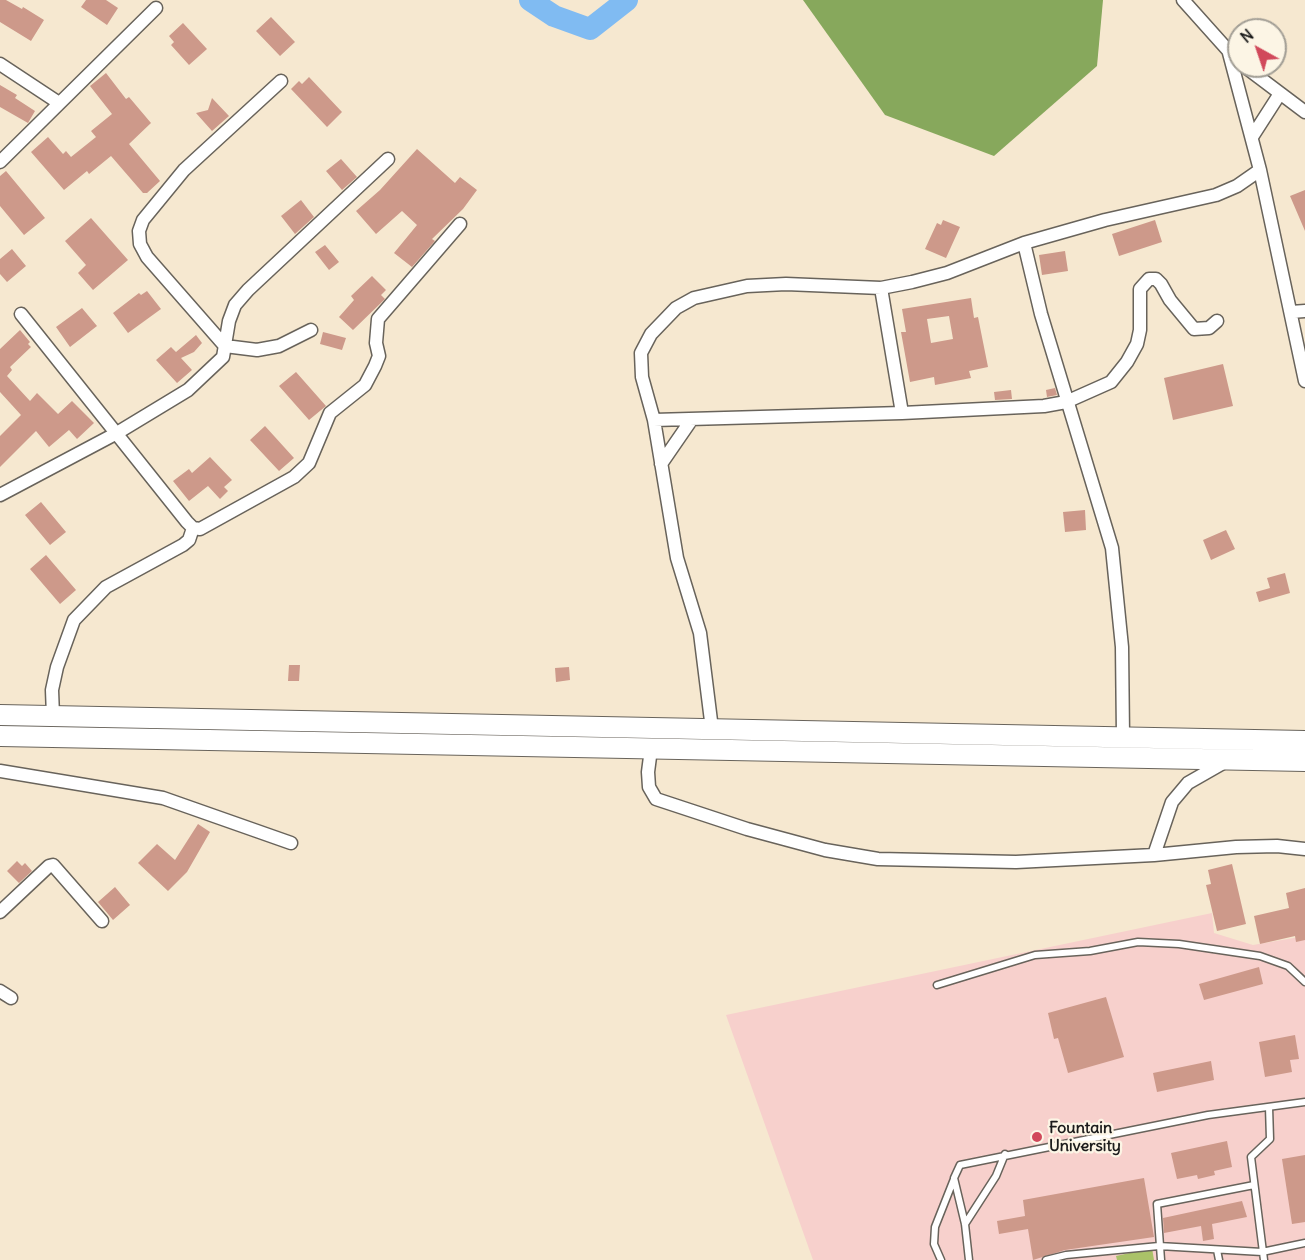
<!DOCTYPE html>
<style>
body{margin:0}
#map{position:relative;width:1305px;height:1260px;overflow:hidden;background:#f6e8d0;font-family:Delius,sans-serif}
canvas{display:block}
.north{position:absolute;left:1227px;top:18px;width:60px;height:60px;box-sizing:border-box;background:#fcf5e5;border:2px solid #a29e95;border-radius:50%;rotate:320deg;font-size:16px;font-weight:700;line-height:24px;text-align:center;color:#1c1c1c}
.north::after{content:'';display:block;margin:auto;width:21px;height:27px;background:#d1495b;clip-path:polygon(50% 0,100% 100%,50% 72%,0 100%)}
</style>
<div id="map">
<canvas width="1305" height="1260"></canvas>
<div class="north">N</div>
</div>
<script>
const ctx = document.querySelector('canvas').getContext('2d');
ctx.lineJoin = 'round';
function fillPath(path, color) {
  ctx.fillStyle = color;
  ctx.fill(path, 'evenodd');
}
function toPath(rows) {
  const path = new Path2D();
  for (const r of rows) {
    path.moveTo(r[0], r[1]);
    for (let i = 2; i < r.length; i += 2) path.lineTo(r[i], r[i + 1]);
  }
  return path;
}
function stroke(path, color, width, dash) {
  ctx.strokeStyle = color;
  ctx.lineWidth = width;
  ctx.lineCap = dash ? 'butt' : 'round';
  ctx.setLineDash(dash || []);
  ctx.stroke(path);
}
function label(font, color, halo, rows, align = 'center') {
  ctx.font = font + ' Delius,sans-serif';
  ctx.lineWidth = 4.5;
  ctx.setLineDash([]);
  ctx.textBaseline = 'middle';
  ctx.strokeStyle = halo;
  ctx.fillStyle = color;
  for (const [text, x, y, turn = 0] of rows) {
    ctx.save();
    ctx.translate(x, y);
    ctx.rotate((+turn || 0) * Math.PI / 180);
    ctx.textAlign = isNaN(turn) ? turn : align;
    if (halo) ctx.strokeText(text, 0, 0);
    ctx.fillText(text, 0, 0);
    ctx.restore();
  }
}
fillPath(toPath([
 [1212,913,1214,933,1253,945,1305,936,1305,1260,813,1260,726,1015]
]), '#f7d0cc');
fillPath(toPath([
 [1152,1248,1154,1260,1117,1260,1116,1256]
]), '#aac268');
fillPath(toPath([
 [803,0,1103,0,1097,66,994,156,885,115]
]), '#87a85c');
stroke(toPath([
 [530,0,554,16,590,29,627,0]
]), '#80bbf2', 22);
fillPath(toPath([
 [0,0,6,0,22,9,23,7,44,20,31,41,0,22],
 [86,0,106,0,118,8,107,25,81,7],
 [271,17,295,42,280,56,256,31],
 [183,23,207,49,189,65,171,45,174,42,169,36],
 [106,73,126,99,129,97,151,123,129,144,160,181,147,193,143,193,111,156,89,174,87,171,64,190,31,152,48,137,63,154,66,151,71,157,96,137,91,131,112,114,90,86],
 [309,77,342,112,327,127,291,89,299,81,302,84],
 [0,85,17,95,15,98,35,111,28,123,0,107],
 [212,98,229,116,212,131,196,113,208,110],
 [417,149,455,183,460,177,477,190,463,209,432,239,435,241,412,267,394,253,417,225,402,211,376,234,356,211,380,190],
 [341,159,357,177,342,190,326,171],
 [6,171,45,218,24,235,0,206,0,176],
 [1305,190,1305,231,1290,196],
 [301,200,314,217,295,234,281,216],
 [91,218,128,260,93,290,78,273,86,265,65,241],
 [943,220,960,227,946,258,925,249,937,223,941,225],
 [1155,220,1162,242,1119,256,1112,234],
 [325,245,339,262,329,270,315,252],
 [12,249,26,266,7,282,0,274,0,259],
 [1065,251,1068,271,1042,275,1039,255],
 [372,276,386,290,381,295,385,299,353,330,339,317,354,300,351,296],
 [147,291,161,309,128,333,113,313,139,293,141,295],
 [971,298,974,318,978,317,988,367,969,371,971,378,935,385,934,377,910,382,901,332,906,332,902,309],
 [949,316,953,339,931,343,927,319],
 [82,308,97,326,70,347,56,327],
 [20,330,30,342,28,344,31,347,10,367,12,370,7,376,30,401,37,393,58,414,72,401,94,423,77,439,69,430,49,447,36,431,0,467,0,436,21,415,0,392,0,349],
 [323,332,346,338,342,350,320,344],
 [196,335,202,343,194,352,181,358,192,370,177,383,156,360,171,347,176,352],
 [1223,364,1233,406,1173,420,1164,378],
 [296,372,326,406,309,420,279,386],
 [1055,388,1057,395,1047,397,1046,390],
 [1011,390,1012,399,995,400,994,392],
 [265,426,294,458,279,471,250,440],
 [210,457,232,480,224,487,228,491,220,499,208,486,189,501,173,481,189,469,192,473],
 [41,502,66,532,50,545,25,515],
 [1085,510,1086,530,1065,532,1063,512],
 [1226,530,1235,549,1211,560,1203,540],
 [46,555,76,590,60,604,30,569],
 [1285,573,1290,593,1259,602,1256,592,1270,588,1267,578],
 [289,665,300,665,299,681,288,681],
 [569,667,570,680,556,682,555,668],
 [198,824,210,832,187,872,168,891,138,863,157,844,175,860],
 [17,861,22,866,25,863,32,871,19,883,7,871],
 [1232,864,1246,924,1217,931,1206,885,1211,884,1208,870],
 [115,887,130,905,113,920,98,902],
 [1305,888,1305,940,1296,942,1295,936,1260,944,1254,916,1289,908,1286,893],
 [1259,967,1263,984,1204,1000,1199,984],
 [1106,997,1124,1057,1068,1073,1058,1038,1054,1039,1048,1013],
 [1295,1035,1299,1059,1290,1060,1292,1072,1265,1077,1259,1042],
 [1211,1061,1214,1080,1157,1092,1153,1073],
 [1227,1141,1232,1167,1214,1171,1215,1175,1198,1179,1197,1175,1177,1179,1171,1153],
 [1305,1155,1305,1222,1292,1224,1282,1159],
 [1144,1178,1154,1237,1065,1250,1033,1260,1028,1229,999,1234,997,1221,1025,1216,1023,1200],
 [1242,1201,1247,1217,1212,1224,1214,1239,1203,1241,1201,1226,1164,1233,1163,1218]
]), '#cd998a');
const service = toPath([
 [937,985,1035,955,1090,951,1138,942,1179,944,1260,956,1288,966,1305,982],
 [965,1224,996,1176,1005,1154],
 [1217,1250,1219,1260],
 [941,1260,934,1244,935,1227,954,1179],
 [969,1260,965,1224,954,1178,960,1165,1208,1115,1305,1102],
 [1046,1260,1066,1255,1159,1246,1262,1252,1305,1243],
 [1161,1260,1157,1204,1254,1185],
 [1264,1260,1251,1157,1270,1139,1269,1107]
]);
const minor = toPath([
 [1183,0,1234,57],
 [1229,53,1260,170,1305,381],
 [0,64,59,103],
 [1244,66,1305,112],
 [281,81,184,170,143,220,139,231,140,244,147,257,225,346,257,350,279,346,311,330],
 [1252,137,1279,95],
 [0,162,156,8],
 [1024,243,1041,314,1112,548,1122,647,1123,736],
 [881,288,902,413],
 [1291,312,1305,311],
 [21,314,187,522,193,528,200,529,294,477,309,463,330,413,365,385,375,366,379,356,376,343,378,319,460,224],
 [654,420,902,413,1044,406,1066,402,1111,382,1127,362,1137,344,1140,330,1140,289,1149,279,1156,279,1161,284,1170,300,1194,329,1209,328,1217,321],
 [661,464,692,419],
 [0,495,117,433,188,390,223,357,229,321,235,305,248,290,388,159],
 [53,716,52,690,57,667,74,620,106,587,183,545,189,540,193,528],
 [712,729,700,633,677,558,654,420,642,377,641,353,651,334,676,308,694,298,747,286,786,284,881,288,912,282,947,273,1024,243,1105,220,1216,195,1237,186,1260,170],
 [651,749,648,772,649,787,656,799,747,829,825,850,878,859,1016,862,1154,855,1236,847,1277,846,1305,849],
 [0,771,163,798,291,843],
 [1154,855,1172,802,1188,783,1223,763],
 [0,912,49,866,53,865,102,921],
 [0,991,11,998]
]);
const trunk = toPath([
 [0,715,1305,741],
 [0,736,1305,761]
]);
stroke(service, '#68635b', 9);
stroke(minor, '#68635b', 15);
stroke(trunk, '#68635b', 22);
stroke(service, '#fff', 6);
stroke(minor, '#fff', 12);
stroke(trunk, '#fff', 20);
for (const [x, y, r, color] of [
 [1037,1137,6,"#d1495b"]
]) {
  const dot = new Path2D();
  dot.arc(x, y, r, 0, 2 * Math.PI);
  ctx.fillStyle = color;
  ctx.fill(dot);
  stroke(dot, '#fcf5e5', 2);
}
label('bold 16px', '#1c1c1c', '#fcf5e5', [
 ["Fountain",1049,1128],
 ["University",1049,1146]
], 'left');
</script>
